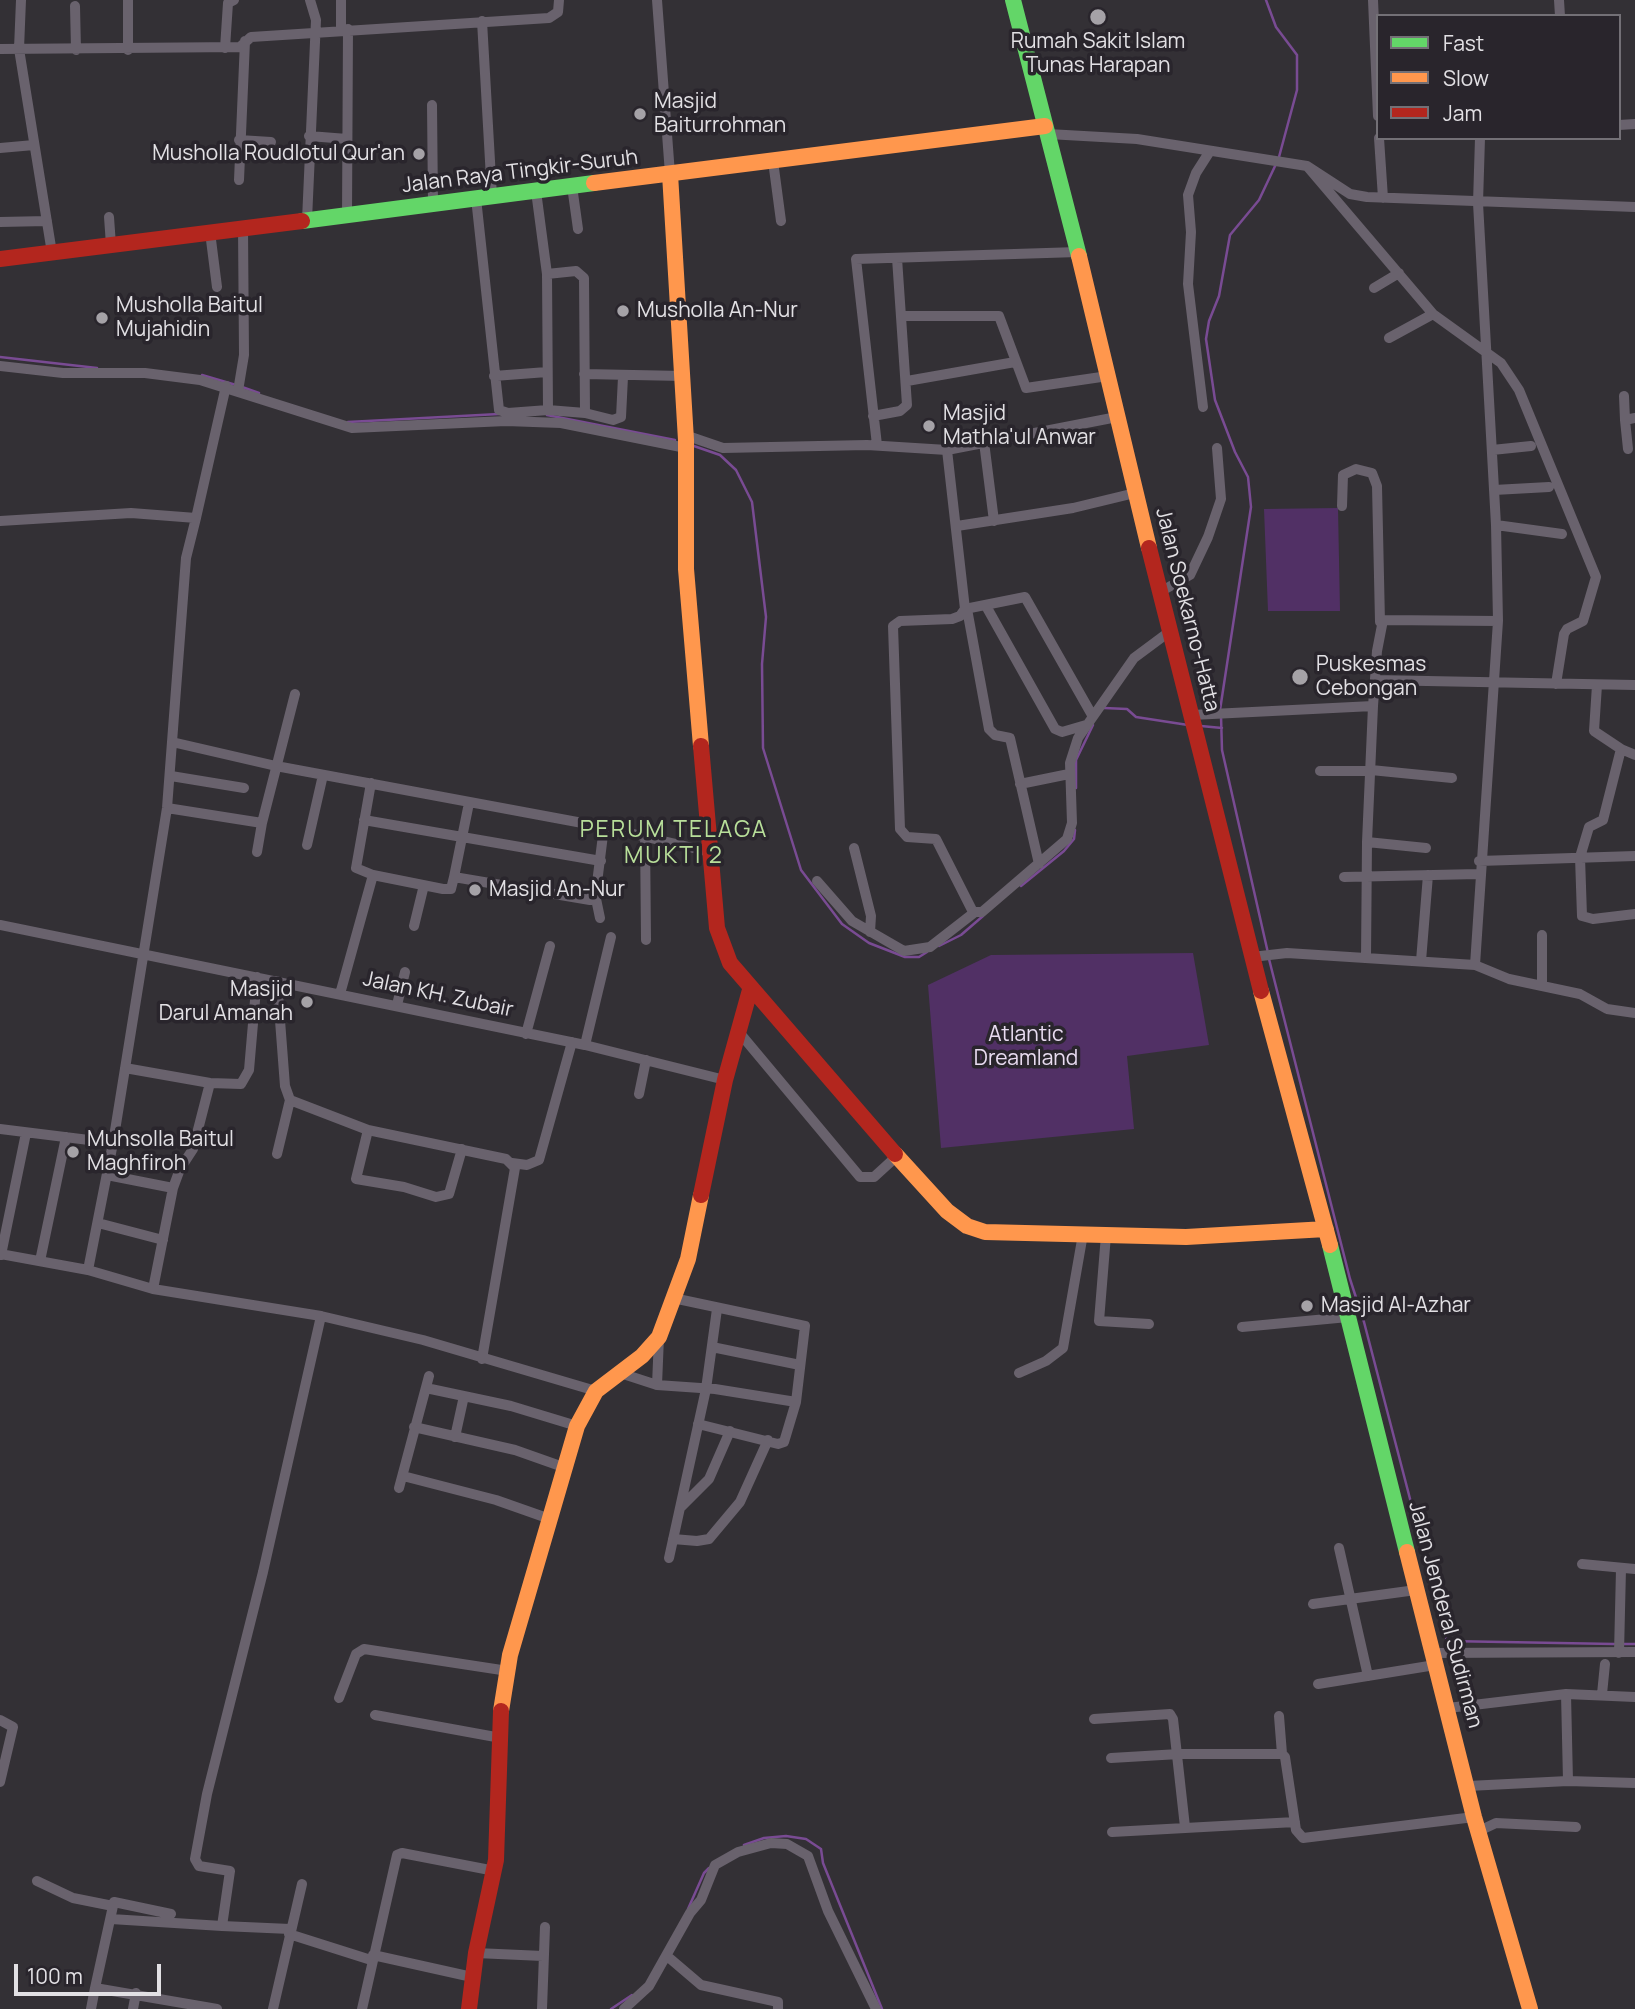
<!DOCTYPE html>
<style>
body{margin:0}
#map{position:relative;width:1635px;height:2009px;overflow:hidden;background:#333035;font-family:Manrope,sans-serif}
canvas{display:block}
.legend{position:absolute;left:1376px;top:14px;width:245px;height:126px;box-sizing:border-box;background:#29252c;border:2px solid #737076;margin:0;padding:9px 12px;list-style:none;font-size:21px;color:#e2e0e4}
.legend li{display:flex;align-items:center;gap:14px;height:35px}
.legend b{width:35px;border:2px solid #737076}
.scale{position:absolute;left:14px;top:1964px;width:147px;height:32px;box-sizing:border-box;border:4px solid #e2e0e4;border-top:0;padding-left:9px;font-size:21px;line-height:24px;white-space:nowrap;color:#e2e0e4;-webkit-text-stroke:5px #29252c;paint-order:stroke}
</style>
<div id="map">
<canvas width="1635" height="2009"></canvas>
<ul class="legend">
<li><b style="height:9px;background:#63d668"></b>Fast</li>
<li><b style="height:9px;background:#ff974d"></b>Slow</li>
<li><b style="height:9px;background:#b3261e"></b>Jam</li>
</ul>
<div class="scale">100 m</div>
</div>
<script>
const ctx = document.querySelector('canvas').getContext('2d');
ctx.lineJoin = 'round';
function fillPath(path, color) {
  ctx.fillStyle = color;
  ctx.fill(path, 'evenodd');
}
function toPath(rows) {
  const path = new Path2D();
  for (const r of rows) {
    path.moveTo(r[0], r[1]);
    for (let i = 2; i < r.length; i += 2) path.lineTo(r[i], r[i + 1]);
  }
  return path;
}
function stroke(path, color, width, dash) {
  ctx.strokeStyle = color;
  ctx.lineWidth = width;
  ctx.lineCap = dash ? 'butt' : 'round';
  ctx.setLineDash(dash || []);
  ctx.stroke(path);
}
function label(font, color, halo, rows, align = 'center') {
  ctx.font = font + ' Manrope,sans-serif';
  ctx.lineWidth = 7;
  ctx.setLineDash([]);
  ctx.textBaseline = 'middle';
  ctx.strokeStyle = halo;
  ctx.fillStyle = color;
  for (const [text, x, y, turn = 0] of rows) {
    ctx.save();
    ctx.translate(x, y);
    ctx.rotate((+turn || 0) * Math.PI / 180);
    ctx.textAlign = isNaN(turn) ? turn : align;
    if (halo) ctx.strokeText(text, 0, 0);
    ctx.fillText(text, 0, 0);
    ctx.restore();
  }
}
fillPath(toPath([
 [1338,508,1340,611,1268,611,1264,509],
 [1193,953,1209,1045,1127,1056,1134,1129,941,1148,928,985,991,955]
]), '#513065');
stroke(toPath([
 [1266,0,1276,27,1297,55,1297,90,1279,157],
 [0,357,97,368],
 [202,375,236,385],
 [242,387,259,393],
 [547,415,675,440],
 [348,422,499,414],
 [691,445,720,455,736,470,752,502,766,617,762,664,763,748,801,870,842,924,869,943,905,957,919,957,927,952],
 [1104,708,1127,709,1136,717,1188,725],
 [1220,710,1251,507,1248,477,1235,452,1215,400,1206,339,1209,321,1219,296,1230,235,1259,200,1276,164],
 [1221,716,1222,750,1268,953],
 [1201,726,1222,728],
 [1076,788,1076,760,1093,725],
 [1021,886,1064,851,1074,839,1075,830],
 [939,946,961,935,983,916],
 [1269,959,1350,1279,1364,1322,1447,1641,1614,1644],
 [1621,1644,1635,1644],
 [744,1845,764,1838,786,1836,806,1839,821,1849,823,1863,882,2009],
 [688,1909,704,1873,709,1868],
 [611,2009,632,1995]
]), '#794b93', 2.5);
stroke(toPath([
 [21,0,19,49,52,253],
 [128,0,128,50],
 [341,0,341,29],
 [657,0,670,174],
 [1373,0,1378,116],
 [1559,0,1560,16],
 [75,6,76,50],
 [482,21,492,196],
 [225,48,228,3,234,0],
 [0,49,240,47,251,37,549,18,558,12,559,0],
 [432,105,433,204],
 [1619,125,1635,124],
 [1048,134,1137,139,1307,166,1350,194,1367,197,1635,207],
 [309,136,347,139],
 [1379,138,1383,198],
 [239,140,271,142],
 [0,148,34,145],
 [773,161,781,221],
 [1307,166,1433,314,1501,363,1519,390,1596,577,1583,621,1567,629,1564,634,1556,684],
 [239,180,245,41],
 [572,186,578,229],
 [476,198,499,410,508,413,548,410,585,413,584,278,576,271,547,274,536,191],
 [347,215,348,29],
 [109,217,111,245],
 [307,220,316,20,310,0],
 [0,222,47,221],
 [210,232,217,287],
 [547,274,548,410],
 [1374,288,1399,273],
 [902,316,999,316,1026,388,1108,376],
 [1389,338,1433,314],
 [0,366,63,373,145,373,200,380,352,428,506,421,561,423,686,448],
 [584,374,683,376],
 [494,376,547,372],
 [907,381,1015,362],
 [238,391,244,355,243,228],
 [1624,396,1625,420],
 [1203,407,1188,284,1191,232,1188,195,1196,173,1210,151],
 [585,413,613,420,621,417,623,377],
 [873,416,900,411,907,405,897,258],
 [685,435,723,448,867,445,947,450,1117,417],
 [984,442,994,521],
 [877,445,856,259,1078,252],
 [1628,449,1625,420,1635,418],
 [947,450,965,609,960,616,952,619,900,621,893,626,900,829,907,837,936,839,973,912,982,912,1067,839,1072,823,1070,763,1078,738,1134,658,1169,632],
 [1492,450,1531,446],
 [1494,490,1549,487],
 [1342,506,1343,475,1356,469,1372,473,1377,486,1380,622],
 [196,518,226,386],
 [0,521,131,513,196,518,186,558,172,742],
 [1496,525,1562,534],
 [957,526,1073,508,1135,493],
 [1160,592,1190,575,1208,537,1221,499,1217,448],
 [986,606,1055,729,1062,732,1086,725],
 [965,609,1025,597,1092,715],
 [967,609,989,729,995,735,1010,738,1039,864],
 [1375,680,1635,685],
 [1597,685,1594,731,1621,749,1603,820,1589,827,1580,857,1582,916,1593,919,1635,914],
 [1373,706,1367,842,1426,848],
 [1192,715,1373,706,1377,651,1383,620,1498,621],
 [1621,749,1635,755],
 [1371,770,1452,778],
 [1320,771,1370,771],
 [171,776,244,788],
 [371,783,356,868,373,875,443,889,451,889,454,877],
 [1020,784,1069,774],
 [469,803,454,877,590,900,597,883,604,827,710,852],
 [167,808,262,823,295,694],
 [364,820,601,861],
 [645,834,646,940],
 [307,845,323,775],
 [854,848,871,916,870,932],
 [257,852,262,823],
 [1479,861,1635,856],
 [1344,877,1478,874],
 [817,881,852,921,904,951,930,947,975,912],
 [595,894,600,918],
 [0,925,585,1045,725,1080],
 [414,926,424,885],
 [1252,957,1287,953,1475,965,1498,621,1496,525,1478,203,1480,138],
 [1366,958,1367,842],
 [1421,961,1428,875],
 [1475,965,1509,979,1580,994,1607,1009,1635,1013],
 [277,981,285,1086,290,1100,368,1130,506,1159,515,1168,482,1359],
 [1542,986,1542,935],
 [340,994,373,875],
 [397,1005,405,972],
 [738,1031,860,1177,874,1177,897,1156],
 [526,1034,550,946],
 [585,1045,611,937],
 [125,1068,210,1083,241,1084,249,1070,257,977],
 [639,1094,646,1060],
 [0,1129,113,1143],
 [368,1130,356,1179,404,1187,436,1197,449,1194,462,1149],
 [277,1154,290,1100],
 [512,1163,527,1165,539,1160,572,1042],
 [107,1175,173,1188],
 [98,1223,163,1240],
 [1106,1235,1099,1321,1149,1324],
 [0,1254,88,1270,153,1289,321,1316,423,1340,596,1391],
 [1,1255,26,1133],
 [40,1261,66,1137],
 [88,1270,113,1143,167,808,172,742,276,766,604,827],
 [153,1289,173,1188,180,1169,193,1149,210,1083],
 [673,1298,805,1326,796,1402,784,1442,778,1444,698,1424],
 [1242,1327,1348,1317],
 [712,1347,800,1365],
 [617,1372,657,1385,715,1389,796,1402],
 [1019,1373,1046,1361,1063,1348,1083,1234],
 [657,1385,659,1337],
 [426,1388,511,1406,577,1426],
 [414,1427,515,1450,566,1468],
 [455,1437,464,1396],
 [403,1476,496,1500,550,1519],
 [399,1488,429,1376],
 [680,1508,709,1479,730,1431],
 [673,1539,697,1541,709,1539,740,1502,768,1440],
 [1339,1548,1368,1676],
 [669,1558,706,1389,717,1309],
 [1582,1564,1635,1569],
 [1313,1604,1416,1590],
 [1432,1653,1635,1652],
 [1619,1653,1621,1569],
 [1318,1684,1435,1665],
 [1566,1694,1568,1781],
 [1602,1694,1605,1664],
 [339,1698,356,1654,364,1649,508,1671],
 [1448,1708,1566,1694,1635,1697],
 [375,1715,501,1738],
 [1279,1716,1282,1754],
 [1094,1719,1170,1714,1173,1719,1185,1827],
 [0,1720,13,1727,0,1782],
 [1111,1758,1179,1754,1282,1754,1285,1757,1296,1830,1303,1838,1474,1817],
 [1468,1786,1568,1781,1635,1783],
 [1479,1831,1496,1823,1576,1827],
 [1112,1832,1295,1822],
 [37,1881,73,1898,113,1906,95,1988,217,2009],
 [113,1906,114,1902,171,1914],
 [111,1919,222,1926,230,1871,199,1866,195,1859,207,1794,263,1572,321,1316],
 [222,1926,290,1929],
 [289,1934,371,1960],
 [476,1953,543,1956],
 [373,1955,472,1977],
 [667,1956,701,1985,778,2002,778,2009],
 [91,2009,95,1988],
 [133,2009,136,1993],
 [273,2009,302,1884],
 [362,2009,397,1855,402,1853,495,1871],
 [542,2009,545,1927],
 [624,2009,649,1986,690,1913,701,1900,715,1865,738,1852,771,1843,787,1844,808,1856,828,1911,876,2009]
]), '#69626d', 10);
stroke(toPath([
 [1013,0,1079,256],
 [302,221,594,183],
 [1330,1245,1407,1552]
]), '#63d668', 16);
stroke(toPath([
 [670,174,686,440,686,569,701,746],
 [594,183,1045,126],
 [1079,256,1149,548],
 [1261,991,1330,1245],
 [895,1154,947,1211,967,1226,985,1232,1186,1237,1326,1229],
 [1407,1552,1474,1817,1530,2009],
 [501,1711,510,1655,577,1426,596,1391,642,1356,659,1337,688,1259,701,1195]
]), '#ff974d', 16);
stroke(toPath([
 [0,259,302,221],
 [1149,548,1261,991],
 [701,746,717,928,730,963,895,1154],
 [701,1195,725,1080,750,990],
 [469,2009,476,1953,496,1860,501,1711]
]), '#b3261e', 16);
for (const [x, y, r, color] of [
 [1098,17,9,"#a5a2a7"],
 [640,114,7,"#a5a2a7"],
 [419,154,7,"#a5a2a7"],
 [623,311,7,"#a5a2a7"],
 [102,318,7,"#a5a2a7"],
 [929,426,7,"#a5a2a7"],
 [1300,677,9,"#a5a2a7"],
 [475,890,7,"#a5a2a7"],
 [307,1002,7,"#a5a2a7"],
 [73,1152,7,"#a5a2a7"],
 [1307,1306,7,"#a5a2a7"]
]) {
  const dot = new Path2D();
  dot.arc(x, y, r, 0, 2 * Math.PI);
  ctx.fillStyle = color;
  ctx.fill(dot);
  stroke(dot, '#29252c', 2.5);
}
label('21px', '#e2e0e4', '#29252c', [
 ["Rumah Sakit Islam",1098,42,"center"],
 ["Tunas Harapan",1098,66,"center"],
 ["Masjid",654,102],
 ["Baiturrohman",654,126],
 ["Musholla Roudlotul Qur'an",405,154,"right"],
 ["Musholla Baitul",116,306],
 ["Mujahidin",116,330],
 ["Musholla An-Nur",637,311],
 ["Masjid",943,414],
 ["Mathla'ul Anwar",943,438],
 ["Puskesmas",1316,665],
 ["Cebongan",1316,689],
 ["Masjid An-Nur",489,890],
 ["Masjid",293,990,"right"],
 ["Darul Amanah",293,1014,"right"],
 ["Muhsolla Baitul",87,1140],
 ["Maghfiroh",87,1164],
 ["Masjid Al-Azhar",1321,1306]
], 'left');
label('21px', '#e2e0e4', '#29252c', [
 ["Jalan Raya Tingkir-Suruh",520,172,-7],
 ["Jalan Soekarno-Hatta",1187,610,76],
 ["Jalan KH. Zubair",438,995,12],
 ["Jalan Jenderal Sudirman",1445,1615,75]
]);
label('21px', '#e9dcf1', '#29252c', [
 ["Atlantic",1026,1035],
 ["Dreamland",1026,1059]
]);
ctx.letterSpacing = '2px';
label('23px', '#b8df9a', '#29252c', [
 ["PERUM TELAGA",674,831],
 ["MUKTI 2",674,857]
]);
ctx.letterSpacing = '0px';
</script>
